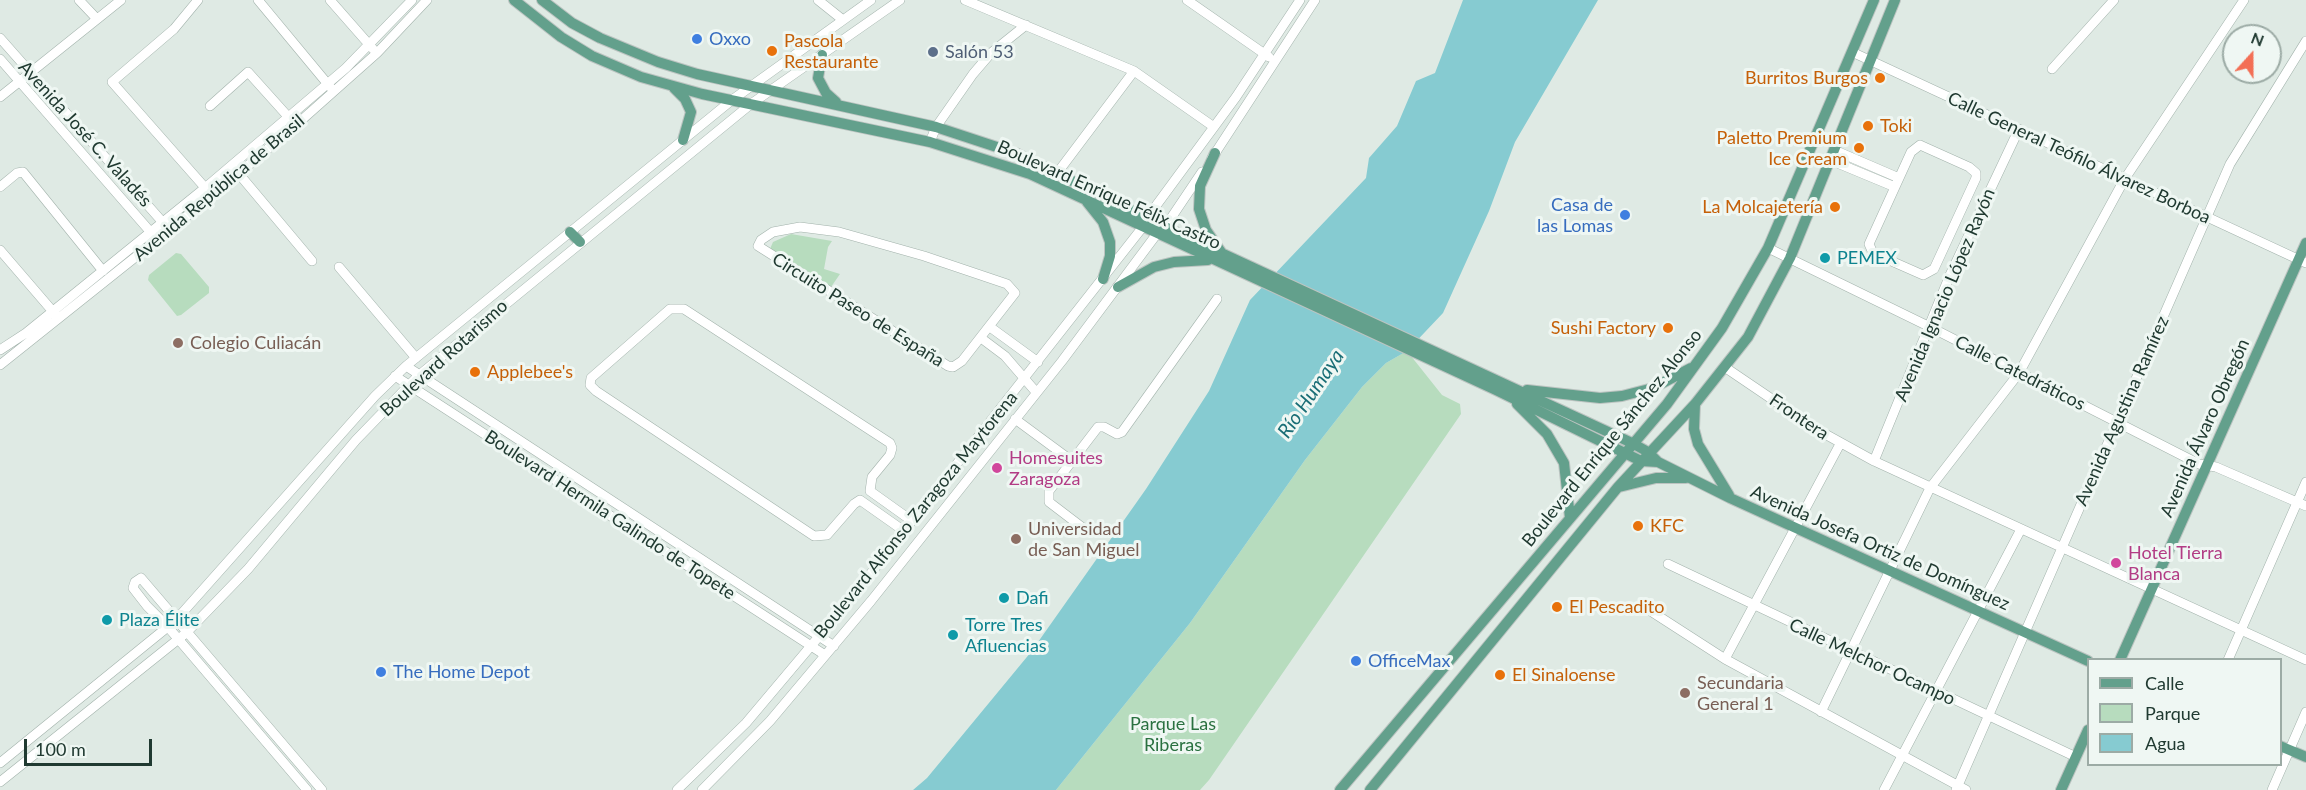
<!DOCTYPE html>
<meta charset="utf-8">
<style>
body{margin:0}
#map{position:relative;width:2306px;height:790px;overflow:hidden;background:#dfeae4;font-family:Lato,sans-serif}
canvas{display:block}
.legend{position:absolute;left:2087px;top:658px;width:195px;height:108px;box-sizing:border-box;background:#eff7f3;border:2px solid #9caba5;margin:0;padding:8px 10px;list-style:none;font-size:18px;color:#203a31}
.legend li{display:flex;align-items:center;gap:12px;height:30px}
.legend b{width:30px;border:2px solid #9caba5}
.north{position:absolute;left:2222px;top:24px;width:60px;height:60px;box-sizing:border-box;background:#eff7f3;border:2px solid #9caba5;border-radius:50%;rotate:21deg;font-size:16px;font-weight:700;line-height:24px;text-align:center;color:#203a31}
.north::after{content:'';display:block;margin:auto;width:21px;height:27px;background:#f36f55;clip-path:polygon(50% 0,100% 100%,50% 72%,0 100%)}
.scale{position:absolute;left:24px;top:739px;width:128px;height:27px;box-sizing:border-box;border:3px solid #203a31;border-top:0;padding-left:8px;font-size:18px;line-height:21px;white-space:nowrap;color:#203a31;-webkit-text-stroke:4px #eff7f3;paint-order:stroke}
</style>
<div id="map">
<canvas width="2306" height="790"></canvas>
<ul class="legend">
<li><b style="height:8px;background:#63a08c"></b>Calle</li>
<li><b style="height:16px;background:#b7dcbe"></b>Parque</li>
<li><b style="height:16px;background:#86cbd1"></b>Agua</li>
</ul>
<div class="north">N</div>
<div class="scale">100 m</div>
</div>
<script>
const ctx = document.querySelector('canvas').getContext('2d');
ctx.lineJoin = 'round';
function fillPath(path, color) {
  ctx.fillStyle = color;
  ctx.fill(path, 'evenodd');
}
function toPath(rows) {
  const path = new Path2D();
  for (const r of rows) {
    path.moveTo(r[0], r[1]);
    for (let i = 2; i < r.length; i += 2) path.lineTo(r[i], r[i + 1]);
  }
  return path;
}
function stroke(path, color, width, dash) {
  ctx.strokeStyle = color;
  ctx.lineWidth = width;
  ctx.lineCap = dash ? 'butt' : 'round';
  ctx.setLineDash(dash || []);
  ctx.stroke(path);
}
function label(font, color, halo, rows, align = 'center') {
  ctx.font = font + ' Lato,sans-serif';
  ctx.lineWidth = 6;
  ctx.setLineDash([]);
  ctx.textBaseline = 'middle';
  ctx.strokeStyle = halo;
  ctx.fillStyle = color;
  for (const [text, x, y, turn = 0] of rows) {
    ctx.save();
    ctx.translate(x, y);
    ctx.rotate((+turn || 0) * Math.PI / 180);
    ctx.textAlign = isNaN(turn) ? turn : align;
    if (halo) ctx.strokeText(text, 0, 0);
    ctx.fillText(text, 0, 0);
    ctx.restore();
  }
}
fillPath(toPath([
 [791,234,832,241,828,247,824,269,840,274,831,287,770,249,773,242],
 [176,253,181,254,209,287,209,293,181,315,177,316,148,280,149,275],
 [1407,351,1442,395,1460,404,1461,414,1209,780,1200,790,1056,790,1190,623,1305,460,1362,387,1386,363]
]), '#b7dcbe');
fillPath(toPath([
 [1463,0,1598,0,1515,142,1489,211,1443,313,1407,351,1386,363,1362,387,1305,460,1190,623,1056,790,913,790,927,778,1031,652,1146,489,1209,391,1250,300,1366,178,1369,158,1397,126,1416,81,1435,73]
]), '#86cbd1');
const minor = toPath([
 [79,0,97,19],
 [198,0,174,29,112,82,208,191],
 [258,0,331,88],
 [330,0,373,49],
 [818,0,843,20],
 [965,0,1134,71,1214,127],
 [1187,0,1269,57],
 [0,38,166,226],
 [1852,52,2306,263],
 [0,59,154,236],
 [2052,69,2114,0],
 [0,97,121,0],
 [210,106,248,72,292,121],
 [930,142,936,127,973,74,991,53,1026,25],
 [1920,145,1969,167,1976,173,1976,178,1934,269,1923,275,1873,253,1869,244,1911,152,1920,145],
 [1834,150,1899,178],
 [1212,158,1315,0],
 [1830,160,1895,187],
 [1058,172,1134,71],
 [239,174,312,261],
 [0,187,17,173,23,172,103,271],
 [1147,218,1236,97,1300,0],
 [800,227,839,232,924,256,1007,284,1015,293,962,361,953,367,948,366,758,246,761,240,773,232,800,227],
 [1165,227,1202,172],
 [1768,248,1930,327,2199,464,2216,467,2306,506],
 [0,250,55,314],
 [339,267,416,358],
 [990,327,1038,362],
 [981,338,1005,356,1036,392],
 [0,350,26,333,205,188,346,68,412,0],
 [0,365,212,196,296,125,377,53,427,0],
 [406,366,834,646],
 [1726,368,1816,429,1874,461,2306,660],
 [395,376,825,655],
 [1015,419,1072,461],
 [1874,461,1950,275,2019,129],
 [904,531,860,500,854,504,827,535,814,536,596,391,590,385,591,378,670,309,684,309,890,443,892,448,890,455,872,477,870,491,912,521],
 [1087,531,1049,502,1049,491,1098,427,1104,427,1117,434,1122,432,1217,299],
 [1668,564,2076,757],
 [1649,610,1725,659,1966,790],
 [1725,659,1840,444],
 [2228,660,2306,482],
 [1821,712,1930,488,2019,373,2124,180,2244,0],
 [0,763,175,621,375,396,406,366,732,100,871,0],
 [0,782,186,633,248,569,356,440,418,376,751,104,900,0],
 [307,790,168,627,147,606,133,588,135,582,141,578,322,790],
 [677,790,746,723,853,596,1142,228],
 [702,790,770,721,871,601,1062,361,1156,235],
 [1884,790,2020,531],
 [1956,790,2230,164,2306,41],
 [2272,790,2306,712]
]);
const major = toPath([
 [514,0,561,37,592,56,641,77,702,94,930,142,1030,174,1496,390,1641,461,1658,462],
 [542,0,572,23,600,38,658,62,697,74,936,127,1018,154,1165,227,1632,443,1648,452,1658,462,1730,498,2088,661],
 [822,55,818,78,826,93,836,102],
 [674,88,685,99,691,112,683,140],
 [1215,153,1200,186,1199,209,1206,230,1221,252],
 [1087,202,1103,222,1110,242,1110,256,1103,279],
 [570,232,580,242],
 [1118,287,1154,267,1174,262,1208,260],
 [1527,390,1600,398,1622,396,1653,388,1691,368],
 [1517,404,1547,434,1564,463,1570,518],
 [1695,404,1694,429,1698,444,1729,495],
 [1619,487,1656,478,1686,478],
 [2120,660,2306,243],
 [2280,746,2306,757],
 [1340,790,1667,404,1722,328,1768,248,1874,0],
 [1370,790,1618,487,1695,404,1748,337,1790,258,1895,0],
 [2061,790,2088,730]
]);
stroke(minor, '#a2b2ab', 10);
stroke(major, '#bcc4c1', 12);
stroke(minor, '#fff', 9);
stroke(major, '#63a08c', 10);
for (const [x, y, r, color] of [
 [697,39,6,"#3f7fe0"],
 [772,51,6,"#e8710a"],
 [933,52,6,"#5c6f8a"],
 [1880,78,6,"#e8710a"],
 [1868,126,6,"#e8710a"],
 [1859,148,6,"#e8710a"],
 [1835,207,6,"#e8710a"],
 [1625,215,6,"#3f7fe0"],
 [1825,258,6,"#0f9aa8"],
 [1668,328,6,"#e8710a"],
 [178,343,6,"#8d6e63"],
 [475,372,6,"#e8710a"],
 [997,468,6,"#d1479c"],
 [1638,526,6,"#e8710a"],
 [1016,539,6,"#8d6e63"],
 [2116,563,6,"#d1479c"],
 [1004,598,6,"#0f9aa8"],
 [1557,607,6,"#e8710a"],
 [107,620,6,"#0f9aa8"],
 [953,635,6,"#0f9aa8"],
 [1356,661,6,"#3f7fe0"],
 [381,672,6,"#3f7fe0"],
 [1500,675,6,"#e8710a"],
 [1685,693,6,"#8d6e63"]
]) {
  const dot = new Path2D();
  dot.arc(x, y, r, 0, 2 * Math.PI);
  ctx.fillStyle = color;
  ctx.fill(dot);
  stroke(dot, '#eff7f3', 2);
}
label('18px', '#366cbe', '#eff7f3', [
 ["Oxxo",709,39],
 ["Casa de",1613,205,"right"],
 ["las Lomas",1613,226,"right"],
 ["OfficeMax",1368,661],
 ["The Home Depot",393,672]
], 'left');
label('18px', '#c56008', '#eff7f3', [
 ["Pascola",784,41],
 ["Restaurante",784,62],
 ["Burritos Burgos",1868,78,"right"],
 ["Toki",1880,126],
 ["Paletto Premium",1847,138,"right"],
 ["Ice Cream",1847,159,"right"],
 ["La Molcajetería",1823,207,"right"],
 ["Sushi Factory",1656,328,"right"],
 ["Applebee's",487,372],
 ["KFC",1650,526],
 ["El Pescadito",1569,607],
 ["El Sinaloense",1512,675]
], 'left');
label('18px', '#4e5e75', '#eff7f3', [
 ["Salón 53",945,52]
], 'left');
label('18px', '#203a31', '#eff7f3', [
 ["Avenida José C. Valadés",85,134,48],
 ["Calle General Teófilo Álvarez Borboa",2079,158,25],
 ["Avenida República de Brasil",219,188,-40],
 ["Boulevard Enrique Félix Castro",1109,195,24],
 ["Avenida Ignacio López Rayón",1945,295,-67],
 ["Circuito Paseo de España",858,310,32],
 ["Boulevard Rotarismo",444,358,-42],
 ["Calle Catedráticos",2020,373,27],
 ["Avenida Agustina Ramírez",2122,411,-66],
 ["Frontera",1799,417,34],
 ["Avenida Álvaro Obregón",2205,428,-66],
 ["Boulevard Enrique Sánchez Alonso",1612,438,-51],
 ["Boulevard Hermila Galindo de Topete",610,515,33],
 ["Boulevard Alfonso Zaragoza Maytorena",916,515,-51],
 ["Avenida Josefa Ortiz de Domínguez",1880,548,24],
 ["Calle Melchor Ocampo",1872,662,25]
]);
label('18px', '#0d838f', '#eff7f3', [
 ["PEMEX",1837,258],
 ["Dafi",1016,598],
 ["Plaza Élite",119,620],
 ["Torre Tres",965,625],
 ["Afluencias",965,646]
], 'left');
label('18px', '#785e54', '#eff7f3', [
 ["Colegio Culiacán",190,343],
 ["Universidad",1028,529],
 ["de San Miguel",1028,550],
 ["Secundaria",1697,683],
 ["General 1",1697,704]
], 'left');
label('18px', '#b23c85', '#eff7f3', [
 ["Homesuites",1009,458],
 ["Zaragoza",1009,479],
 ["Hotel Tierra",2128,553],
 ["Blanca",2128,574]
], 'left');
label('18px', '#2a7140', '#eff7f3', [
 ["Parque Las",1173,724],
 ["Riberas",1173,745]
]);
label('italic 20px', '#1a6e76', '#eff7f3', [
 ["Río Humaya",1311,394,-56]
]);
</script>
